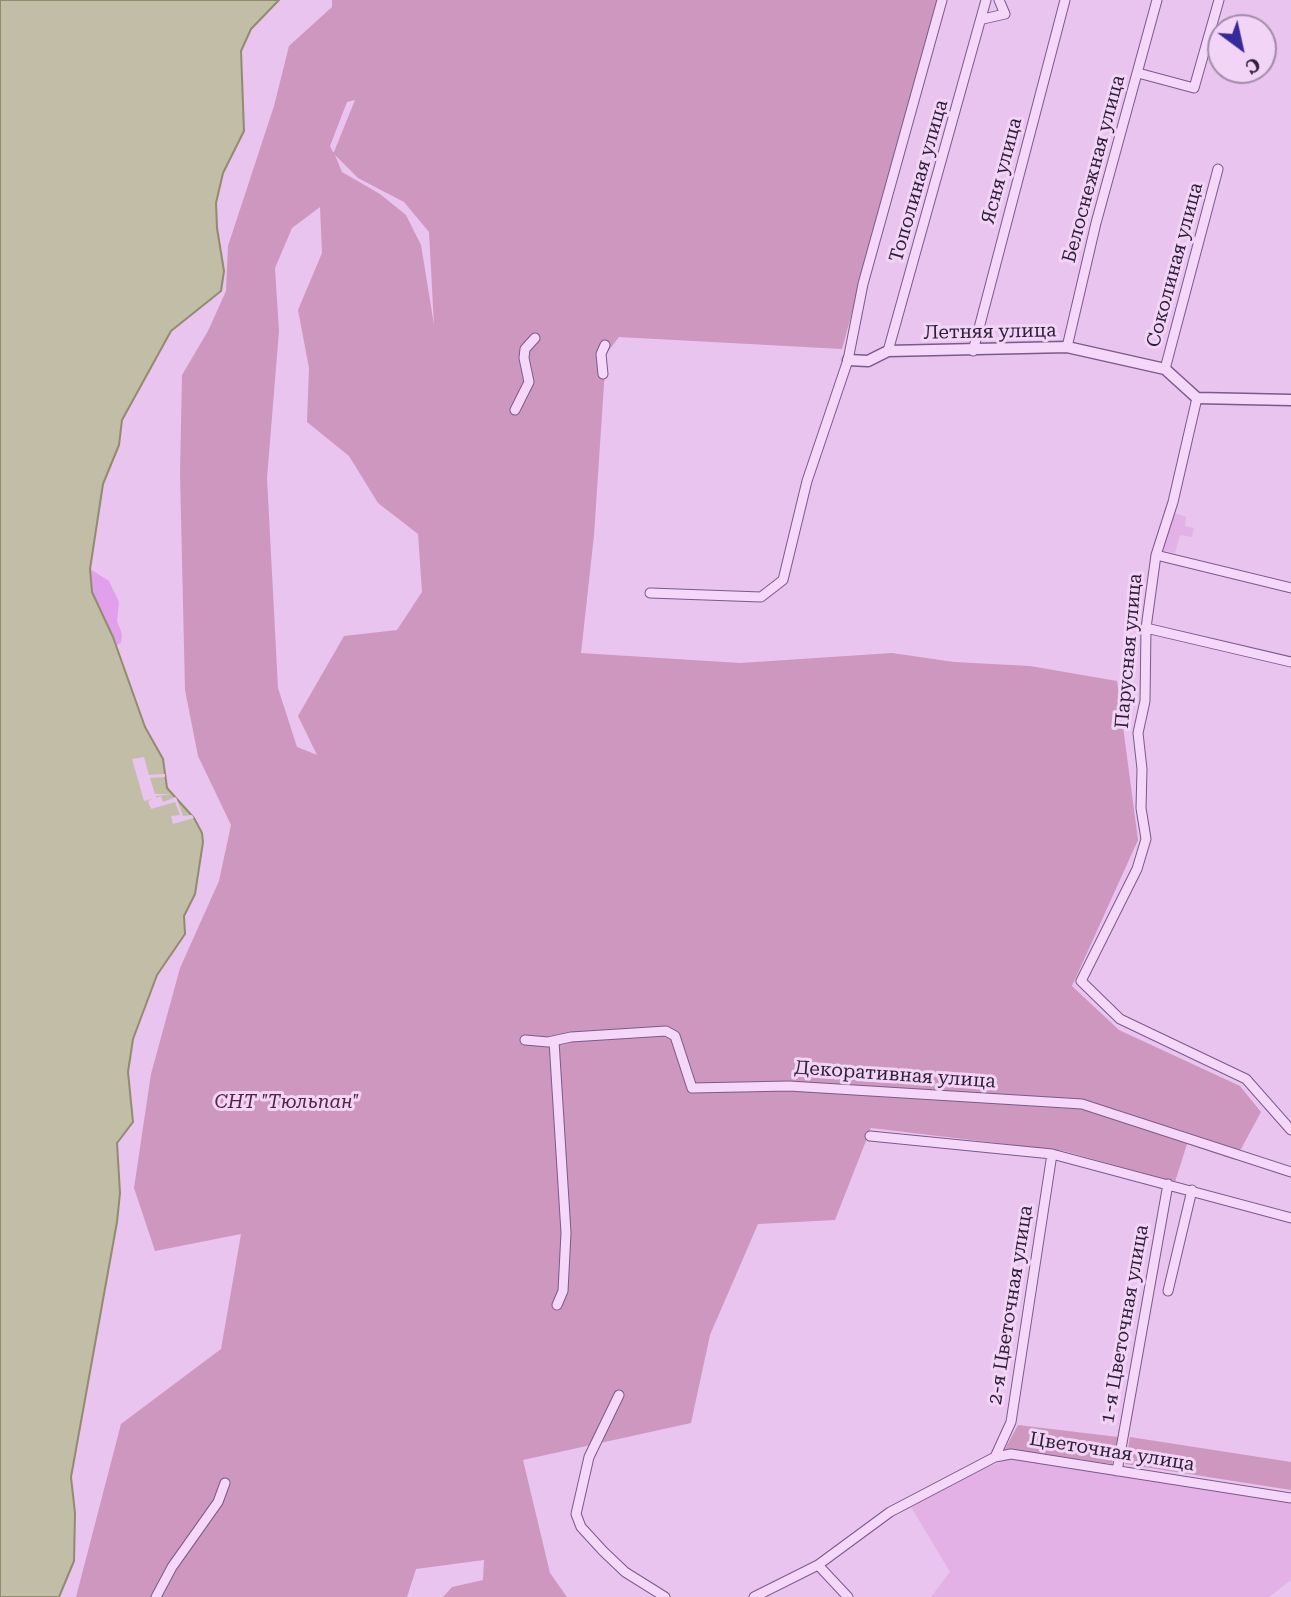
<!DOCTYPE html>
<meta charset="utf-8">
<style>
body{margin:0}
#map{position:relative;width:1291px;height:1597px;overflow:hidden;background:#e8c4ef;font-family:"Roboto Serif",serif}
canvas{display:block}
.north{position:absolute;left:1207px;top:14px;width:70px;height:70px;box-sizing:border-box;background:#f1d4f6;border:2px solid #a38bab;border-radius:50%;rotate:147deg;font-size:19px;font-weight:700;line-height:28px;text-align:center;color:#2f1e3a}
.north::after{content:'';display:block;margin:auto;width:24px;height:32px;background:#36299a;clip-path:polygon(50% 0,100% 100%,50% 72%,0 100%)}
</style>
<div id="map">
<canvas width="1291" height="1597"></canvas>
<div class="north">С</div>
</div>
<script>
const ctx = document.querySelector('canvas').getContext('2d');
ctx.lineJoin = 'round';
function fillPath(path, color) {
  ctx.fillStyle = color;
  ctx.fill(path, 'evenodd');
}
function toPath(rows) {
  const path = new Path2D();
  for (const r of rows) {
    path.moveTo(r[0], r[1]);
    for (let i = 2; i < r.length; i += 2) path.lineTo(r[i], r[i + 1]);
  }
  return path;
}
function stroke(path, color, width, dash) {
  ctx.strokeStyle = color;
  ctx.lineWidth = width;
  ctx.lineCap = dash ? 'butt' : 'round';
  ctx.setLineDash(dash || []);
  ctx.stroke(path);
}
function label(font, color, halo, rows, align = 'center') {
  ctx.font = font + ' "Roboto Serif",serif';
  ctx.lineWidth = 6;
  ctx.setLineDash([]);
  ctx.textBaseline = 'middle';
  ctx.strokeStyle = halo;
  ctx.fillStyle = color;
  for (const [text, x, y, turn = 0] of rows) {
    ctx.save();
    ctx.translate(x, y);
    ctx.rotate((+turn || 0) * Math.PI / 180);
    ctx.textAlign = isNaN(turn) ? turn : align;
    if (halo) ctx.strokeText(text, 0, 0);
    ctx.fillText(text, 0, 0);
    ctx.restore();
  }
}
fillPath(toPath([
 [1172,512,1186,517,1185,526,1194,528,1192,537,1180,535,1175,553,1161,550],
 [1012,1458,1291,1503,1291,1580,1269,1597,931,1597,950,1572,911,1507,990,1466]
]), '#e3b1e5');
fillPath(toPath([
 [332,0,937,0,842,349,619,337,606,354,594,535,581,653,740,663,892,653,954,662,1030,666,1117,681,1138,840,1072,986,1119,1030,1240,1086,1261,1112,1235,1160,1187,1144,1175,1182,1064,1151,871,1128,835,1220,758,1224,710,1335,691,1423,523,1460,550,1573,567,1597,443,1597,452,1587,483,1580,484,1560,416,1569,407,1597,76,1597,121,1424,221,1349,241,1234,155,1251,134,1188,151,1074,180,968,219,881,231,825,198,756,185,690,180,474,182,375,208,331,226,291,228,246,274,106,289,46,332,7],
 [355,100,334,152,333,152,330,146,347,102],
 [335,155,358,178,404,202,429,232,434,325,421,245,406,215,380,194,342,172],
 [320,207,322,253,298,310,309,368,307,422,349,456,378,503,418,534,422,592,397,630,344,636,298,716,317,755,297,747,278,688,267,478,279,331,275,268,292,228],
 [1018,1425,1118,1437,1112,1464,1005,1449],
 [1130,1437,1291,1462,1291,1490,1125,1464]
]), '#cd97c0');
fillPath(toPath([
 [90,569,109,581,119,602,117,621,122,634,121,643,115,646,92,592]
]), '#e1a0eb');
const water = toPath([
 [0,0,279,0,251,29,241,51,244,131,223,173,216,203,217,228,224,271,221,291,171,331,122,420,119,445,103,484,90,569,92,592,113,637,145,727,163,759,167,788,194,818,202,833,203,842,195,894,184,916,185,934,157,975,133,1039,128,1072,133,1122,117,1143,120,1193,117,1222,71,1477,75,1513,74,1561,59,1597,0,1597,0,0]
]);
fillPath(water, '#c2bda6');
stroke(water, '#908c6c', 2);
fillPath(toPath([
 [144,757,149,775,165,774,165,777,150,778,155,794,172,794,156,796,156,798,161,796,163,802,176,797,183,816,192,815,194,818,173,824,171,816,180,815,175,802,151,809,148,801,153,799,144,801,132,759]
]), '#e8c4ef');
const minor = toPath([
 [983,19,1005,14,999,0],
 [1138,73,1194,88,1219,0],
 [1067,347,1096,223,1157,0],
 [888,351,986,0],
 [973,351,1065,0],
 [1165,369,1218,169],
 [603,374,601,354,605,345],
 [1197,398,1173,502,1156,555,1146,628,1145,701,1138,733,1142,769,1141,808,1146,839,1137,869,1081,981,1120,1019,1246,1079,1291,1130],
 [515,410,529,382,524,358,525,349,535,338],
 [1156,555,1291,588],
 [650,593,761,597,783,580,807,481,848,360,863,284,942,0],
 [1146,628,1291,662],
 [525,1040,548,1042,571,1037,666,1031,675,1036,692,1088,789,1086,1082,1104,1291,1172],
 [554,1041,566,1233,563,1291,557,1305],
 [870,1136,1052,1154,1291,1218],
 [1168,1291,1192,1190],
 [619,1395,589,1457,576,1514,581,1527,603,1551,625,1572,665,1597],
 [995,1457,1011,1422,1052,1154],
 [1117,1471,1168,1184],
 [818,1565,848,1597],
 [156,1597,172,1567,218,1502,225,1483],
 [754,1597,818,1565,890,1512,995,1457,1011,1454,1291,1498]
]);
const tertiary = toPath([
 [848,360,868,361,888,351,1067,347,1165,369,1197,398,1291,400]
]);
stroke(minor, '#7a5a8a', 11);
stroke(tertiary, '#7a5a8a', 13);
stroke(minor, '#f4d7f9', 9);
stroke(tertiary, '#f4d7f9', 10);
label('19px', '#2f1e3a', '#f1d4f6', [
 ["Белоснежная улица",1094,169,-75],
 ["Ясня улица",1002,171,-75],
 ["Тополиная улица",919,181,-74],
 ["Соколиная улица",1175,265,-75],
 ["Летняя улица",990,332,-1],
 ["Парусная улица",1129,651,-85],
 ["Декоративная улица",895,1075,4],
 ["2-я Цветочная улица",1011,1305,-81],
 ["1-я Цветочная улица",1125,1324,-80],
 ["Цветочная улица",1112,1452,9]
]);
label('italic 19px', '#562443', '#f1d4f6', [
 ["СНТ \"Тюльпан\"",287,1102]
]);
</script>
